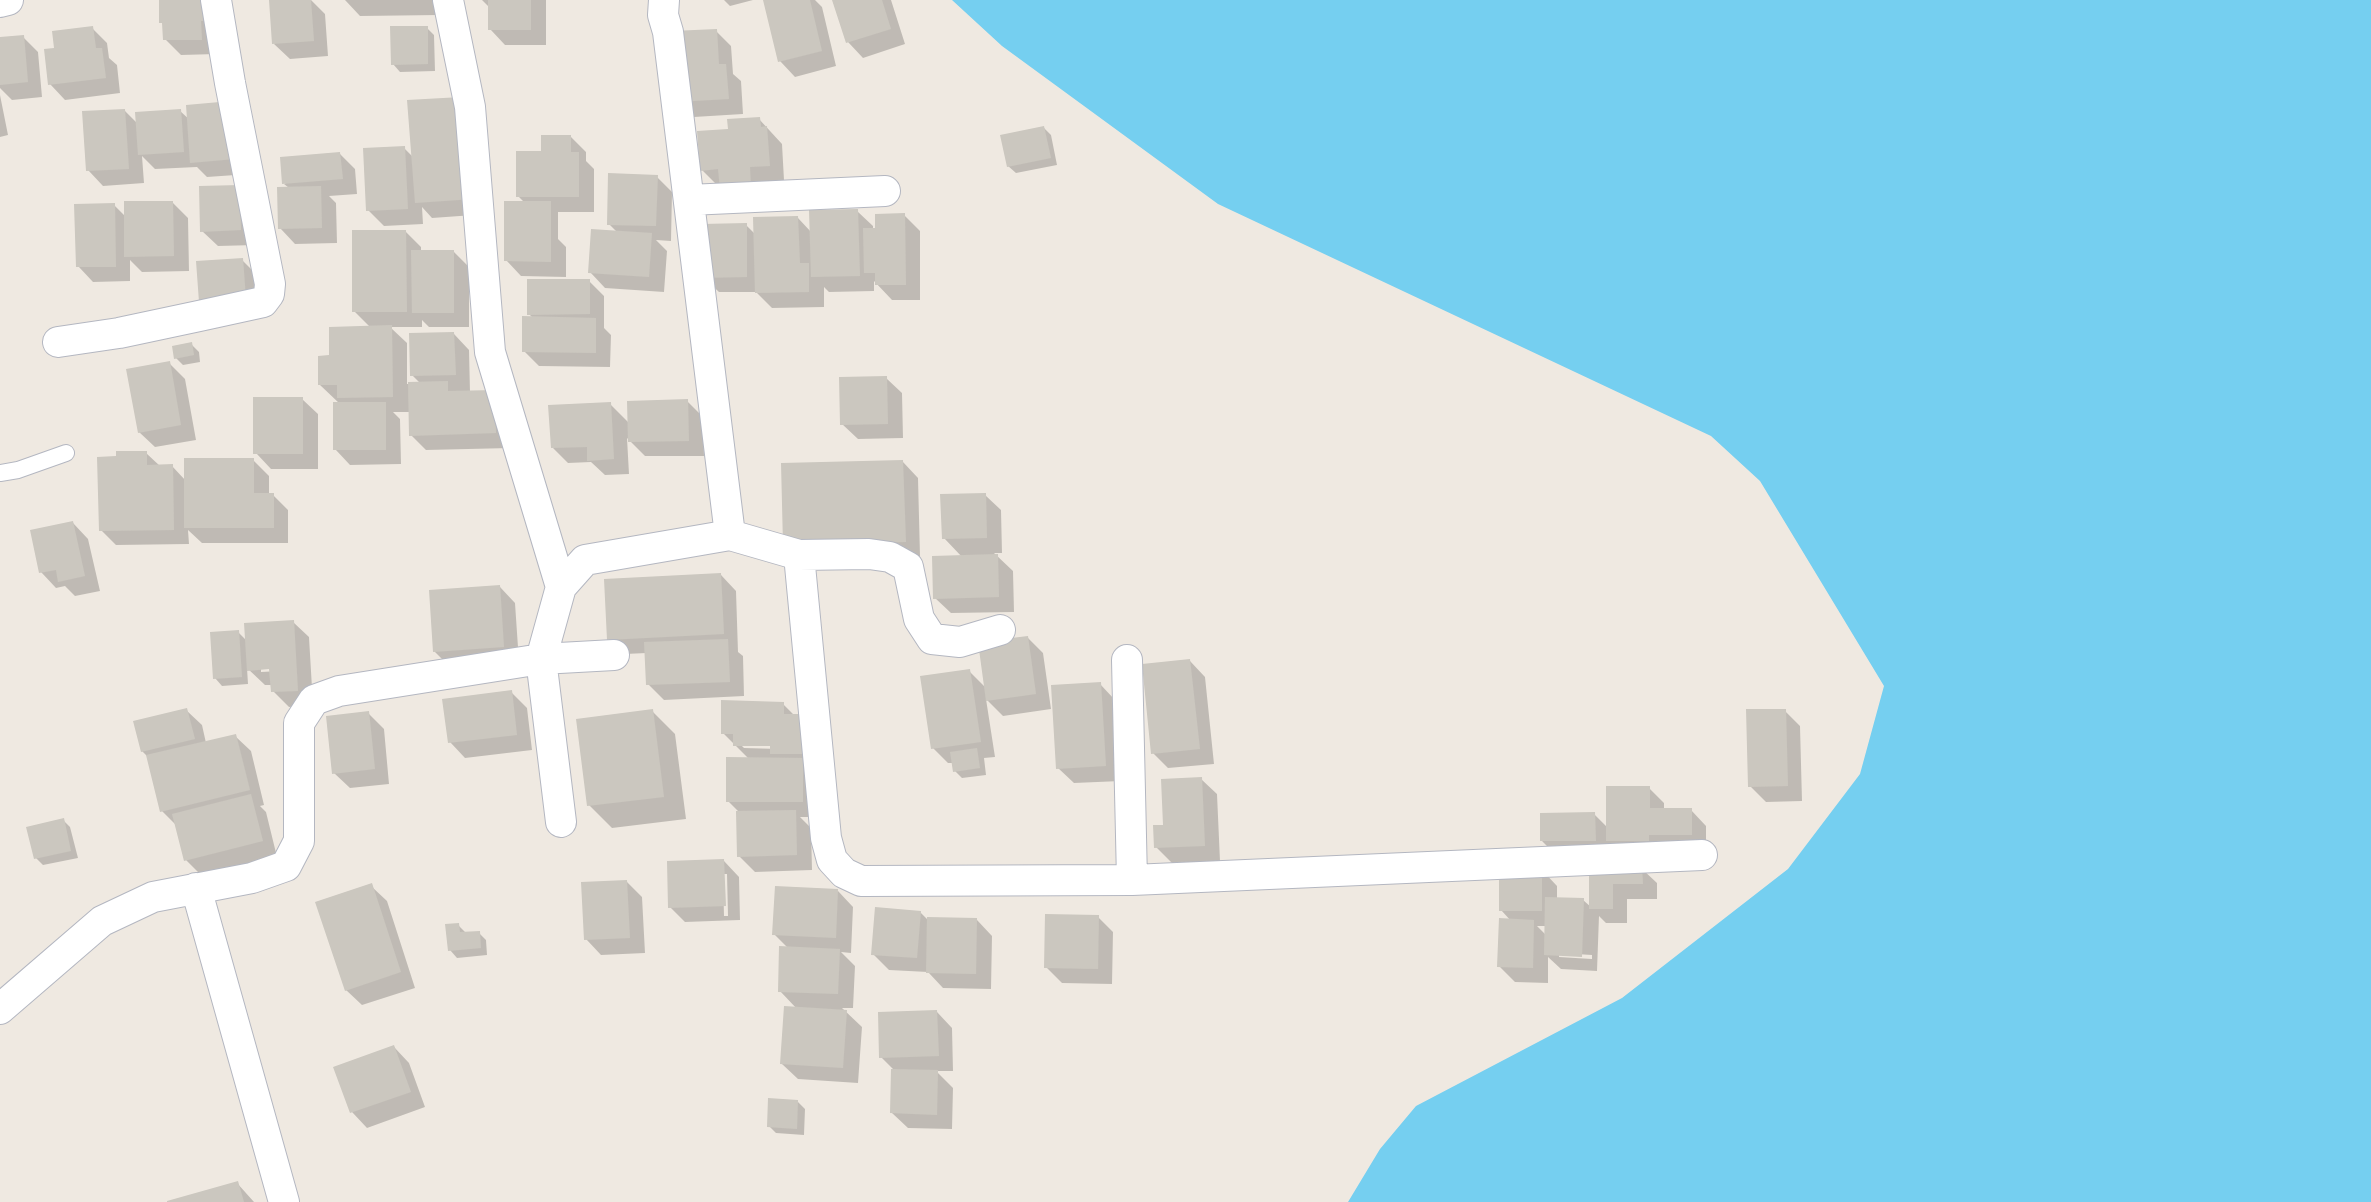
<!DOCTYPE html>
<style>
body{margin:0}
canvas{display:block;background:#efe9e1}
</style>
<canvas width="2371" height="1202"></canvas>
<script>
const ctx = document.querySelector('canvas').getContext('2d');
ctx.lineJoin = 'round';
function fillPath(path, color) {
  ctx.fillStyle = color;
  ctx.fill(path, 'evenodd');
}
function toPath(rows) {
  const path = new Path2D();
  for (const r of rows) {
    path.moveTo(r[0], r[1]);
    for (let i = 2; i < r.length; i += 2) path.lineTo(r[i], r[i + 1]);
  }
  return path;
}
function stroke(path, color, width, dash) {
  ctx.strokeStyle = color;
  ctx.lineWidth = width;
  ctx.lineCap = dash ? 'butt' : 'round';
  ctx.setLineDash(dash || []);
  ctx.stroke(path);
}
fillPath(toPath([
 [952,0,2371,0,2371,1202,1348,1202,1380,1149,1416,1106,1622,998,1788,869,1860,774,1884,686,1760,481,1711,436,1218,204,1002,46]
]), '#75cff0');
fillPath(toPath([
 [161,0,223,11,217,54,181,55,165,39],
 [295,0,311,0,325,14,328,56,290,59,274,44],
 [345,0,440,0,440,15,360,16],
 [482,0,546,0,546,45,505,45,490,29,490,8],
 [724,0,753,0,730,6],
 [772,0,815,0,822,7,836,66,795,77,780,61],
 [834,0,891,0,905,44,863,58,848,42],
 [92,28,107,43,109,58,117,65,120,93,65,100,50,84,56,50],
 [427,28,434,35,435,71,400,72,393,64],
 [716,31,731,46,733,74,741,81,743,114,694,117,678,101],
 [23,37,38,52,42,97,12,100,0,88,0,39],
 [0,95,8,135,0,137],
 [125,111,137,123,180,111,250,174,207,177,197,167,155,169,142,156,144,183,103,186,88,170],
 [759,119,782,144,784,180,718,186,702,170,730,130],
 [1044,128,1051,135,1057,165,1016,173,1008,166],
 [571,137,586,152,586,161,594,169,594,212,558,212,558,239,566,247,566,277,521,276,506,260,525,203,518,196,543,153],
 [404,148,413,157,488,214,432,218,422,207,423,224,384,226,368,210],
 [340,154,355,169,357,194,329,196,336,203,337,243,295,244,280,228,289,188,284,184],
 [657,177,672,192,671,241,656,240,667,251,664,292,605,288,590,272,618,233,609,224],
 [239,187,256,245,218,246,202,231],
 [173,203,188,218,189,271,142,272,130,260,130,281,93,282,78,266,114,205,126,217],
 [857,211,873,226,873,230,877,230,904,215,920,231,920,300,892,300,874,281,874,291,829,292,824,287,824,307,772,308,756,292,719,292,703,277,746,225,755,234,798,218,812,233],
 [406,232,421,247,421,252,454,252,469,267,469,327,429,327,422,320,422,327,390,327,407,343,407,384,421,384,412,375,454,334,469,350,470,392,510,407,511,448,426,450,411,435,410,412,393,412,400,419,401,464,350,465,335,449,340,404,320,385,331,357,371,328,354,311],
 [242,260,258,276,261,314,216,317],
 [589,281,604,296,604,328,611,335,610,367,539,366,524,351,534,319,529,314],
 [192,345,199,352,200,362,183,365,176,358],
 [169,363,185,379,196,440,155,447,139,432],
 [886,378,902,393,903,438,858,439,842,424],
 [302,399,318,414,318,469,271,469,256,453],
 [687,401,703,417,704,456,645,456,627,438,629,474,605,475,591,462,568,463,553,448,610,404,630,424],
 [146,453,160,466,172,466,186,481,253,460,269,476,269,495,273,495,288,510,288,543,202,543,188,530,189,544,116,545,101,530],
 [903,462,918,478,920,556,801,560],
 [985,495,1001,510,1002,553,994,553,1013,571,1014,612,951,613,935,598,962,557,944,538],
 [73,523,88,539,100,591,75,596,65,586,56,588,41,572],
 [721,575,736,591,738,652,743,656,744,696,664,700,648,684,647,653,625,654,609,639],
 [500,587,515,603,519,662,450,667,434,651],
 [293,622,309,637,313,705,289,707,273,691,273,685,265,685,247,668,248,684,222,686,215,678,238,632,248,642],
 [279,667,279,671,261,672,261,668],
 [1028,638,1043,653,1051,709,1003,716,986,699,995,757,984,758,986,775,962,778,955,771,954,763,948,763,933,748,969,671,986,688],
 [1190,661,1205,677,1214,764,1168,768,1153,753],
 [1100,684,1115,700,1121,781,1074,783,1058,768],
 [511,692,527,708,532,750,465,758,450,742],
 [783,704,795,716,817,817,800,817,811,828,812,870,755,872,739,856,738,811,728,801,750,760,723,733],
 [740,744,780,745,780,749,744,748],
 [186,710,202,725,206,743,235,736,251,751,264,805,260,806,266,812,277,857,201,875,186,860,177,826,162,811,149,758,142,751],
 [652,711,675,734,686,819,612,828,589,805],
 [1785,711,1800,726,1802,801,1766,802,1750,786],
 [368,713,384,729,389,784,350,788,334,773],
 [1201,779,1217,794,1220,861,1172,863,1156,847],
 [1649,788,1664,803,1664,810,1691,810,1706,826,1706,850,1623,856,1610,843,1610,856,1557,856,1542,841,1594,814,1608,828],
 [63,820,70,827,78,858,43,865,36,858],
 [724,861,739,877,740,920,685,922,670,907],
 [723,874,727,874,728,916,724,916],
 [1591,868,1641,868,1657,883,1657,899,1627,899,1627,923,1606,923,1599,916,1597,971,1561,969,1548,957,1548,983,1515,982,1500,967,1511,921,1501,910,1542,870,1557,886,1557,899,1583,900,1591,907],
 [1537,926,1547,926,1546,935],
 [1559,953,1592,955,1592,959,1559,957],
 [627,882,642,897,645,953,601,955,586,939],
 [371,886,387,901,415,988,362,1005,346,990],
 [838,891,853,907,851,953,841,952,855,966,853,1008,842,1008,862,1027,858,1083,798,1079,782,1064,797,1009,780,991,789,949,774,934],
 [920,912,927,919,977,920,992,936,991,989,943,988,928,972,889,970,873,954],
 [1098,917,1113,932,1112,984,1062,983,1046,967],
 [458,925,466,933,479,933,486,940,487,955,457,958,450,950],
 [937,1012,952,1028,953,1071,936,1071,953,1088,952,1129,908,1128,892,1113,893,1069,881,1057],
 [394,1047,409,1063,425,1107,367,1128,352,1112],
 [798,1102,805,1109,804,1135,776,1133,769,1126],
 [237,1183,254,1202,172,1202]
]), '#0003');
fillPath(toPath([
 [159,0,208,0,209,21,201,21,202,40,163,40,162,23,159,23],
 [269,0,311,0,314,41,272,44],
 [488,0,531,0,531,30,488,30],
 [763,0,810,0,822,51,778,62],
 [832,0,882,0,891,29,846,43],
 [93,26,96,48,102,48,106,78,48,85,44,49,54,48,52,31],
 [390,26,428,26,428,64,391,65],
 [717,29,719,64,726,64,729,99,676,102,672,31],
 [24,35,28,82,0,85,0,37],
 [461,97,473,199,415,203,407,100],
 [231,101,235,159,190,163,186,105],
 [125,109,129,169,86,171,82,111],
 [181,109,184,152,138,155,135,112],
 [760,117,761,127,767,126,770,166,750,167,751,187,720,189,718,169,700,171,697,131,728,129,727,119],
 [1044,126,1051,158,1007,167,1000,135],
 [541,135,571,135,571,152,579,152,579,197,516,197,516,151,541,151],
 [405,146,408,209,366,211,363,148],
 [340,152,343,179,282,184,280,157],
 [608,173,658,175,656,226,607,225],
 [240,185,241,230,200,232,199,186],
 [321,186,322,228,278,229,277,187],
 [124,201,173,201,174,256,124,257],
 [504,201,551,201,551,262,504,261],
 [115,203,116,267,76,267,74,204],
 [858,209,860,276,811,277,809,210],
 [905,213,906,285,875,285,875,273,864,273,863,228,875,228,875,214],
 [798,216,800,263,809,263,809,292,755,293,753,217],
 [747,223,747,277,701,278,701,224],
 [591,229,652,233,649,277,588,273],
 [352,230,406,230,407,312,352,312],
 [411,250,454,250,454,313,412,313],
 [243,258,246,299,199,302,196,261],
 [527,279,590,279,590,314,527,315],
 [522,316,596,318,596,353,522,352],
 [392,325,393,397,337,398,337,385,318,385,318,356,329,355,329,327],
 [454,332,456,375,410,376,409,333],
 [192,342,194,355,174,359,172,346],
 [170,361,181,425,138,433,126,369],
 [887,376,888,424,840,425,839,377],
 [448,381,448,391,495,390,496,433,409,436,408,382],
 [253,397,303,397,303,454,253,454],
 [688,399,689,441,628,442,627,401],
 [333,402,386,402,386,450,333,450],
 [611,402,614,459,587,461,587,447,551,448,548,405],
 [116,451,147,451,147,465,173,464,174,530,99,531,97,457,116,456],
 [184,458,254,458,254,493,274,493,274,528,184,528],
 [903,460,906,542,783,545,781,463],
 [986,493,987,538,942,539,940,494],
 [73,521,85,576,58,582,56,570,39,573,30,530],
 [998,554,999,597,933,599,932,556],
 [721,573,724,634,607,640,604,579],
 [500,585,504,647,433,652,429,590],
 [294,620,298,691,271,692,269,669,247,671,244,623],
 [239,630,242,677,213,679,210,632],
 [1028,636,1036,694,986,701,978,642],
 [728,639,730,682,646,685,644,642],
 [1190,659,1200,749,1151,754,1142,664],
 [970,669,981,742,931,749,920,676],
 [1101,682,1106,766,1056,769,1051,685],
 [512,690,517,735,448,743,442,699],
 [721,700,784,702,784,714,811,714,811,754,770,754,770,746,733,746,733,734,721,734],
 [187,708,195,739,141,752,133,721],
 [653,709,664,797,587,806,576,719],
 [1746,709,1786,709,1788,786,1748,787],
 [369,711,375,769,332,774,326,716],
 [236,734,250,790,160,812,146,755],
 [977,748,980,768,953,772,950,752],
 [726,757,803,758,803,802,726,802],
 [1202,777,1205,846,1154,848,1153,825,1163,825,1161,779],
 [1606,786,1650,786,1650,808,1692,808,1692,835,1649,835,1649,841,1606,841],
 [251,794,263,841,184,861,172,814],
 [796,810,797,855,737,857,736,811],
 [1595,812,1596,841,1540,841,1540,813],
 [64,818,71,851,34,859,26,827],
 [724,859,726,906,668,908,667,861],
 [1589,866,1642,866,1643,884,1613,884,1613,909,1589,909],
 [1499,868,1542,868,1542,911,1499,911],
 [627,880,630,938,584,940,581,882],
 [372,883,401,972,345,991,315,902],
 [775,886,838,889,836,938,772,935],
 [1545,897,1584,898,1582,957,1544,955],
 [875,907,921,911,917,958,871,955],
 [1045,914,1099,915,1098,969,1044,968],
 [927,917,977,918,976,974,926,973],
 [1499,918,1534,920,1533,968,1497,967],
 [459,923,460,932,480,931,481,948,448,951,445,924],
 [779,946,840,949,838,994,778,992],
 [784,1006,847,1010,843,1068,780,1064],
 [937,1010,939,1056,879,1058,878,1012],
 [394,1045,411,1092,350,1113,333,1067],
 [891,1069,938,1070,937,1115,890,1113],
 [768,1098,798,1100,797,1129,767,1127],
 [238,1181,244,1202,167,1202,167,1201]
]), '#cbc7bf');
const lane = toPath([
 [0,473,18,470,66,453]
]);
const street = toPath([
 [448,0,470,107,490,352,561,587],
 [0,2,8,0],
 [689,200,885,191],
 [58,342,119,333,199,316,263,302,269,294,270,284,230,83,216,0],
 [730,535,799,555,869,554,890,557,908,567,919,619,932,639,960,642,1000,630],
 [799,555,826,838,832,860,844,873,861,881,1132,880,1702,855],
 [1127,660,1132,880],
 [561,822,541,659,561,587,585,560,730,535,668,32,663,15,664,0],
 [196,888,284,1202],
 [0,1009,102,921,153,897,252,878,286,866,299,841,299,723,314,700,339,691,541,659,614,655]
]);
stroke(lane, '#b4b7c1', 18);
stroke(street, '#b4b7c1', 32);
stroke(lane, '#fff', 16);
stroke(street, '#fff', 30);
</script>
